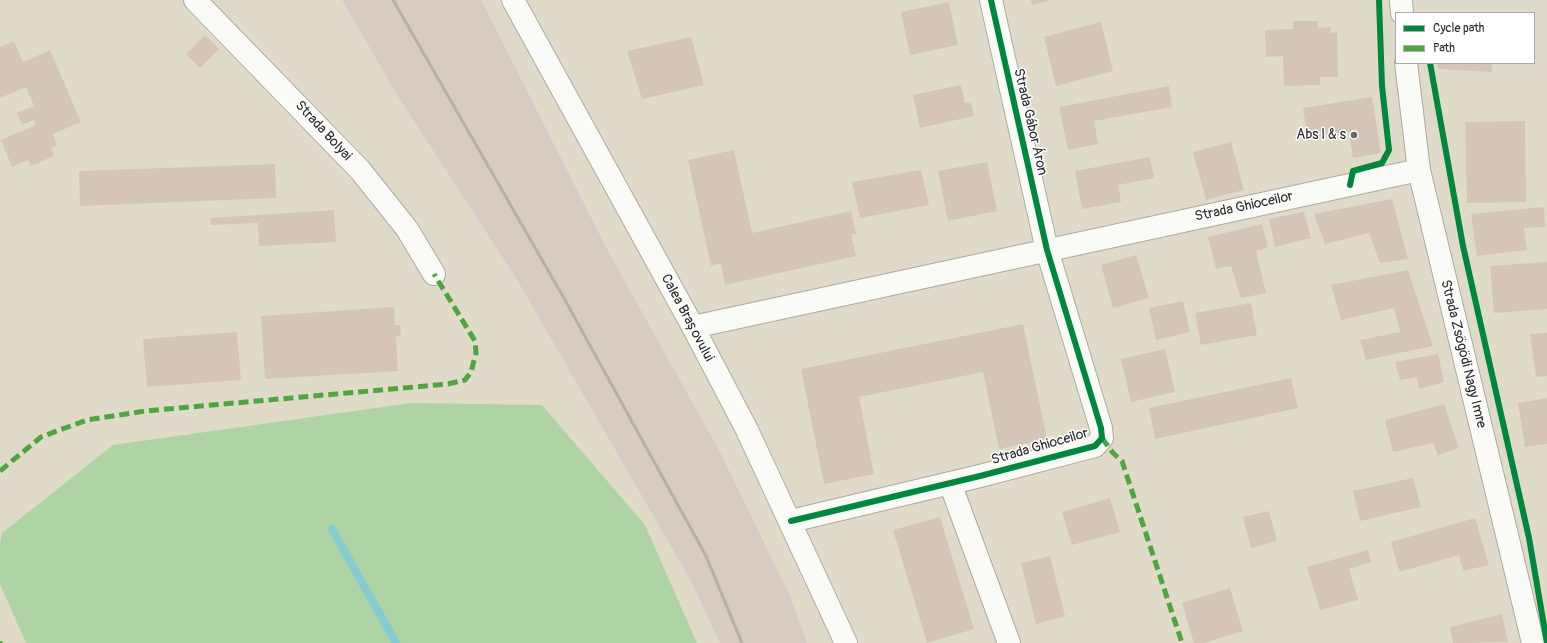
<!DOCTYPE html>
<meta charset="utf-8">
<style>
body{margin:0}
#map{position:relative;width:1547px;height:643px;overflow:hidden;background:#e0dbc8;font-family:Pangolin,sans-serif}
canvas{display:block}
.legend{position:absolute;left:1395px;top:12px;width:140px;height:52px;box-sizing:border-box;background:#fff;border:1px solid #aaa;margin:0;padding:5px 7px;list-style:none;font-size:12px;color:#2b2b2b}
.legend li{display:flex;align-items:center;gap:8px;height:20px}
.legend b{width:20px;border:1px solid #aaa}
</style>
<div id="map">
<canvas width="1547" height="643"></canvas>
<ul class="legend">
<li><b style="height:5px;background:#00873e"></b>Cycle path</li>
<li><b style="height:5px;background:#51a443"></b>Path</li>
</ul>
</div>
<script>
const ctx = document.querySelector('canvas').getContext('2d');
ctx.lineJoin = 'round';
function fillPath(path, color) {
  ctx.fillStyle = color;
  ctx.fill(path, 'evenodd');
}
function toPath(rows) {
  const path = new Path2D();
  for (const r of rows) {
    path.moveTo(r[0], r[1]);
    for (let i = 2; i < r.length; i += 2) path.lineTo(r[i], r[i + 1]);
  }
  return path;
}
function stroke(path, color, width, dash) {
  ctx.strokeStyle = color;
  ctx.lineWidth = width;
  ctx.lineCap = dash ? 'butt' : 'round';
  ctx.setLineDash(dash || []);
  ctx.stroke(path);
}
function label(font, color, halo, rows, align = 'center') {
  ctx.font = font + ' Pangolin,sans-serif';
  ctx.lineWidth = 3;
  ctx.setLineDash([]);
  ctx.textBaseline = 'middle';
  ctx.strokeStyle = halo;
  ctx.fillStyle = color;
  for (const [text, x, y, turn = 0] of rows) {
    ctx.save();
    ctx.translate(x, y);
    ctx.rotate((+turn || 0) * Math.PI / 180);
    ctx.textAlign = isNaN(turn) ? turn : align;
    if (halo) ctx.strokeText(text, 0, 0);
    ctx.fillText(text, 0, 0);
    ctx.restore();
  }
}
fillPath(toPath([
 [342,0,481,0,608,251,720,452,790,596,807,643,720,643,691,581,516,278,399,98]
]), '#d7ccc1');
fillPath(toPath([
 [411,403,542,405,645,525,697,643,26,643,0,584,0,544,2,533,113,445]
]), '#aed3a5');
stroke(toPath([
 [332,529,396,643]
]), '#84ccd2', 8);
fillPath(toPath([
 [1031,0,1048,0,1048,1,1032,5],
 [949,2,958,45,910,55,901,12],
 [1293,21,1318,21,1318,28,1331,27,1331,33,1337,32,1338,77,1320,77,1320,85,1284,86,1283,56,1266,57,1265,30,1293,29],
 [1101,22,1113,71,1056,86,1044,37],
 [205,35,219,49,200,68,186,54],
 [691,37,704,85,642,99,627,51],
 [14,41,23,62,50,50,81,122,53,134,57,145,51,148,54,156,31,166,28,160,12,167,1,140,36,125,34,120,22,125,17,113,34,106,26,87,0,98,0,47],
 [1438,63,1492,63,1492,72,1438,69],
 [961,85,965,103,971,102,974,116,920,128,913,95],
 [1169,86,1172,107,1094,121,1098,144,1068,150,1059,107],
 [1372,97,1381,153,1353,158,1349,132,1308,139,1303,108],
 [1525,121,1526,202,1467,203,1465,122],
 [1231,142,1244,190,1206,200,1193,152],
 [734,150,752,233,851,211,856,234,851,234,856,256,725,285,721,263,711,266,688,160],
 [1150,157,1154,178,1118,185,1121,202,1082,209,1075,171],
 [987,162,997,211,948,221,938,171],
 [275,164,276,198,80,206,79,171],
 [921,170,929,205,860,218,852,182],
 [1392,199,1408,259,1380,263,1369,233,1325,244,1314,214],
 [1544,207,1545,227,1524,228,1527,250,1477,256,1471,214],
 [334,210,336,242,259,246,258,223,211,225,210,218],
 [1304,212,1311,238,1275,247,1269,219],
 [1262,224,1268,247,1256,251,1266,293,1241,298,1231,266,1216,269,1208,237],
 [1136,255,1149,298,1113,308,1101,265],
 [1547,262,1547,309,1494,313,1490,266],
 [1408,270,1433,346,1366,360,1360,340,1400,332,1394,308,1341,320,1331,285],
 [1183,301,1190,332,1156,340,1149,308],
 [1251,303,1257,335,1201,345,1195,313],
 [394,307,395,325,400,325,401,336,396,337,398,371,265,379,261,316],
 [1023,324,1047,439,999,449,983,372,859,397,874,474,824,484,801,369],
 [237,332,241,380,147,387,143,339],
 [1547,333,1547,376,1536,377,1530,334],
 [1165,349,1175,392,1131,402,1121,359],
 [1438,354,1444,382,1419,389,1417,377,1400,380,1395,362],
 [1291,378,1298,408,1155,439,1149,408],
 [1547,398,1547,444,1525,447,1518,403],
 [1444,404,1459,448,1438,455,1433,443,1393,452,1385,420],
 [1413,478,1421,507,1360,521,1353,491],
 [1110,498,1120,532,1072,545,1062,512],
 [1269,511,1277,541,1251,548,1243,517],
 [940,517,974,629,927,643,893,530],
 [1475,518,1489,565,1463,571,1459,555,1399,572,1391,542],
 [1368,550,1371,562,1349,569,1358,600,1320,610,1307,567],
 [1050,556,1065,616,1036,624,1021,563],
 [1230,588,1243,631,1203,643,1194,643,1182,603],
 [1502,614,1508,642,1453,643,1450,627]
]), '#d4c5b8');
const minor = toPath([
 [195,0,360,170,407,229,434,274],
 [693,327,1419,170],
 [950,483,1009,643],
 [791,521,980,476,1095,446,1102,438,1101,428,1047,250,991,0]
]);
const major = toPath([
 [513,0,693,327,747,430,846,643],
 [1401,0,1402,13],
 [1406,63,1419,170,1533,643]
]);
stroke(minor, '#adaa9e', 24);
stroke(major, '#adaa9e', 24);
stroke(minor, '#fafaf7', 22);
stroke(major, '#fafaf7', 22);
stroke(toPath([
 [393,0,565,300,706,556,742,643]
]), '#b2b1ae', 3);
stroke(toPath([
 [1102,438,1113,453,1122,461,1182,643],
 [0,471,41,437,87,420,145,411,448,384,465,380,471,372,476,353,475,341,434,274],
 [0,641,0,643]
]), '#51a443', 5, [10, 5]);
stroke(toPath([
 [1430,63,1463,246,1529,538,1547,643],
 [1350,185,1353,171,1382,163,1389,150,1382,86,1379,0],
 [791,521,980,476,1095,446,1102,438,1101,428,1047,250,991,0]
]), '#00873e', 6);
for (const [x, y, r, color] of [
 [1354,135,4,"#6a6962"]
]) {
  const dot = new Path2D();
  dot.arc(x, y, r, 0, 2 * Math.PI);
  ctx.fillStyle = color;
  ctx.fill(dot);
  stroke(dot, '#fff', 1.5);
}
label('14px', '#2b2b2b', '#fff', [
 ["Strada Gábor Áron",1030,122,77],
 ["Strada Bolyai",323,131,47],
 ["Strada Ghioceilor",1244,207,-12],
 ["Calea Brașovului",687,318,62],
 ["Strada Zsögödi Nagy Imre",1463,354,76],
 ["Strada Ghioceilor",1040,447,-16]
]);
label('14px', '#2b2b2b', '#fff', [
 ["Abs l & s",1346,135]
], 'right');
</script>
